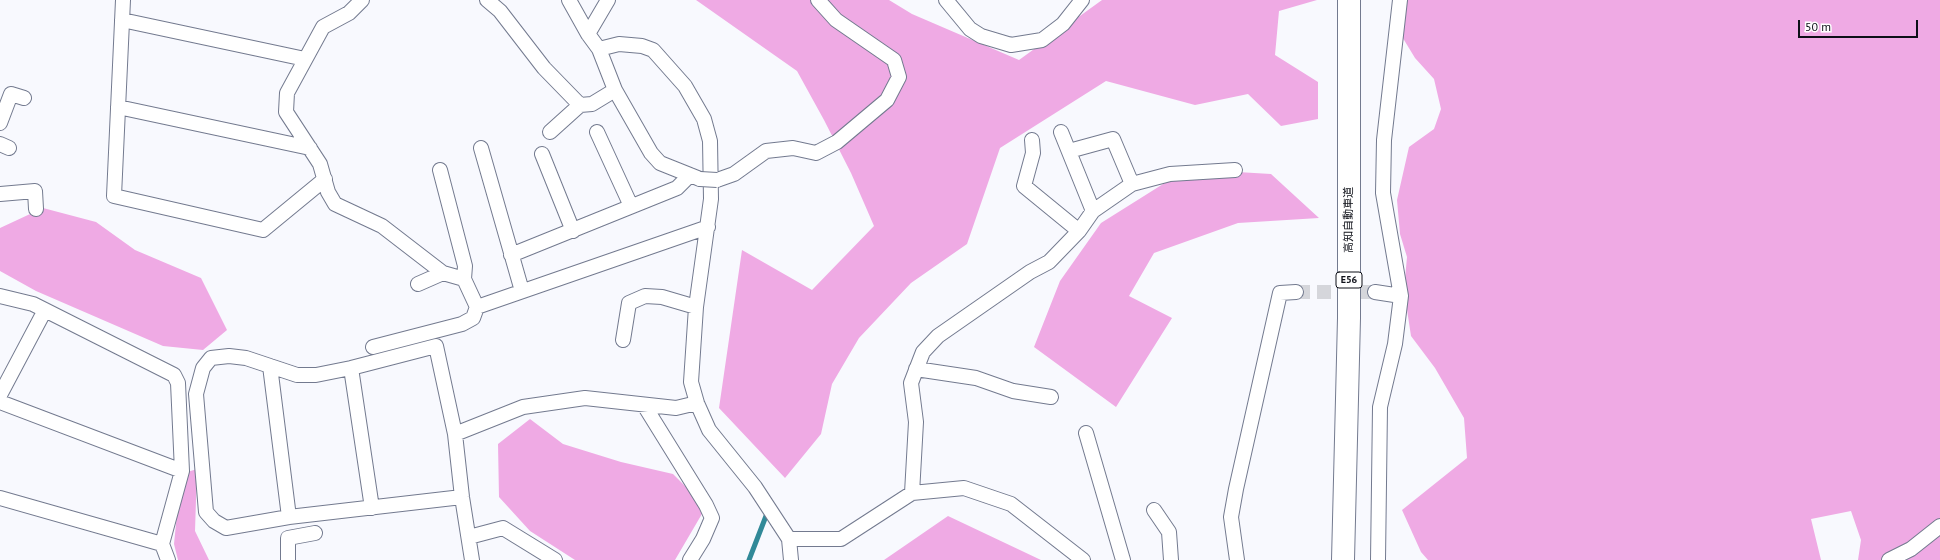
<!DOCTYPE html>
<meta charset="utf-8">
<style>
body{margin:0}
#map{position:relative;width:1940px;height:560px;overflow:hidden;background:#f8f9fe;font-family:"PT Sans",sans-serif}
canvas{display:block}
.scale{position:absolute;left:1798px;top:20px;width:120px;height:18px;box-sizing:border-box;border:2px solid #0d0f17;border-top:0;padding-left:5px;font-size:12px;line-height:14px;white-space:nowrap;color:#0d0f17;-webkit-text-stroke:3px #fff;paint-order:stroke}
</style>
<div id="map">
<canvas width="1940" height="560"></canvas>
<div class="scale">50 m</div>
</div>
<script>
const ctx = document.querySelector('canvas').getContext('2d');
ctx.lineJoin = 'round';
function fillPath(path, color) {
  ctx.fillStyle = color;
  ctx.fill(path, 'evenodd');
}
function toPath(rows) {
  const path = new Path2D();
  for (const r of rows) {
    path.moveTo(r[0], r[1]);
    for (let i = 2; i < r.length; i += 2) path.lineTo(r[i], r[i + 1]);
  }
  return path;
}
function stroke(path, color, width, dash) {
  ctx.strokeStyle = color;
  ctx.lineWidth = width;
  ctx.lineCap = dash ? 'butt' : 'round';
  ctx.setLineDash(dash || []);
  ctx.stroke(path);
}
function label(font, color, halo, rows, align = 'center') {
  ctx.font = font + ' "PT Sans","Noto Sans JP",sans-serif';
  ctx.lineWidth = 3.5;
  ctx.setLineDash([]);
  ctx.textBaseline = 'middle';
  ctx.strokeStyle = halo;
  ctx.fillStyle = color;
  for (const [text, x, y, turn = 0] of rows) {
    ctx.save();
    ctx.translate(x, y);
    ctx.rotate((+turn || 0) * Math.PI / 180);
    ctx.textAlign = isNaN(turn) ? turn : align;
    if (halo) ctx.strokeText(text, 0, 0);
    ctx.fillText(text, 0, 0);
    ctx.restore();
  }
}
fillPath(toPath([
 [696,0,889,0,912,14,1019,60,1102,0,1317,0,1279,11,1275,55,1318,82,1318,119,1281,126,1248,94,1195,105,1106,81,1000,148,967,244,911,283,859,338,832,384,821,434,785,478,719,408,742,250,812,290,874,226,851,173,824,120,797,71],
 [1405,0,1940,0,1940,560,1858,560,1861,540,1851,511,1811,519,1821,560,1428,560,1421,552,1402,510,1467,458,1464,418,1435,368,1411,336,1404,290,1407,257,1400,234,1397,200,1409,147,1434,129,1441,109,1434,79,1415,58,1398,30],
 [1187,169,1271,174,1319,218,1238,223,1154,253,1129,296,1172,318,1116,407,1034,347,1060,281,1101,223],
 [43,208,96,222,135,250,201,278,227,330,203,350,163,346,36,291,0,271,0,228],
 [530,419,563,444,621,462,673,474,706,507,675,560,575,560,530,531,499,497,498,444],
 [197,469,195,531,209,560,178,560,174,544,181,474],
 [948,516,1041,560,884,560]
]), '#efaae4');
stroke(toPath([
 [749,560,766,516]
]), '#318998', 5);
stroke(toPath([
 [1296,292,1375,292]
]), '#d5d6db', 14, [14, 7]);
const minor = toPath([
 [123,0,114,196,263,230,325,179],
 [362,0,349,13,323,27,287,93,286,112,320,164,328,192,335,204,382,226,443,273,464,279,477,307,708,227],
 [487,0,500,11,544,68,580,105,592,104,615,90],
 [569,0,588,34,599,49,615,90,651,153,660,163,700,179],
 [946,0,970,29,981,36,1011,45,1042,40,1063,24,1082,0],
 [122,20,305,59],
 [588,34,608,0],
 [599,49,619,44,642,46,653,50,685,86,704,119,710,141,711,199,696,307,691,382,697,403,709,430,755,487,789,539,791,560],
 [118,107,310,148],
 [0,123,11,94,24,98],
 [550,132,580,105],
 [597,132,631,206],
 [1061,132,1093,211],
 [1032,140,1033,153,1024,186,1079,231],
 [0,144,9,148],
 [481,148,522,291],
 [1069,151,1113,139,1132,184],
 [542,154,573,231],
 [440,170,465,266,464,279],
 [717,180,734,174,766,151,793,148,816,153,837,142,887,100,899,77,894,60,836,20,818,0],
 [0,194,35,191,36,209],
 [511,255,677,188,690,175],
 [418,284,443,273],
 [1375,292,1401,296],
 [0,296,33,304,174,375,178,383,182,471,162,544,168,560],
 [623,340,629,303,645,296,662,297,696,307],
 [373,347,462,324,473,318,477,307],
 [270,366,289,517],
 [351,368,372,508],
 [916,369,976,378,1013,391,1051,397],
 [0,395,45,310],
 [0,402,182,471],
 [644,405,706,505,712,518,703,539,690,560],
 [1086,433,1123,560],
 [455,434,523,407,585,398,676,408,697,403],
 [912,493,964,488,1011,504,1083,560],
 [462,497,289,517,226,528,214,521,206,512,196,394,203,368,211,358,229,356,246,358,297,375,316,375,351,368,436,346,455,434,462,497,472,560],
 [0,498,162,544],
 [1154,510,1169,532,1171,560],
 [469,537,503,528,555,560],
 [789,539,841,539,912,493,916,422,911,383,923,352,938,336,1030,272,1049,262,1079,231,1093,211,1132,184,1170,174,1235,170],
 [288,560,288,538,315,533],
 [1237,560,1231,517,1236,489,1280,293,1296,292],
 [1378,560,1380,407,1395,344,1401,296,1383,193,1384,140,1400,0],
 [1889,560,1911,549,1940,526]
]);
const motorway = toPath([
 [1343,560,1349,318,1349,0]
]);
stroke(minor, '#737a8f', 16);
stroke(motorway, '#737a8f', 24);
stroke(minor, '#fff', 14);
stroke(motorway, '#fff', 22);
const minorBridge = toPath([
 [700,179,717,180]
]);
stroke(minorBridge, '#737a8f', 16, []);
stroke(minorBridge, '#fff', 14);
for (const [x, y, w] of [
 [1349,280,26]
]) {
  const box = new Path2D();
  box.roundRect(x - w / 2, y - 8, w, 16, 3);
  ctx.fillStyle = '#fff';
  ctx.fill(box);
  stroke(box, '#0d0f17', 1);
}
label('bold 10px', '#0d0f17', null, [
 ["E56",1349,280]
]);
label('11px', '#0d0f17', '#fff', [
 ["高知自動車道",1349,220,-90]
]);
</script>
